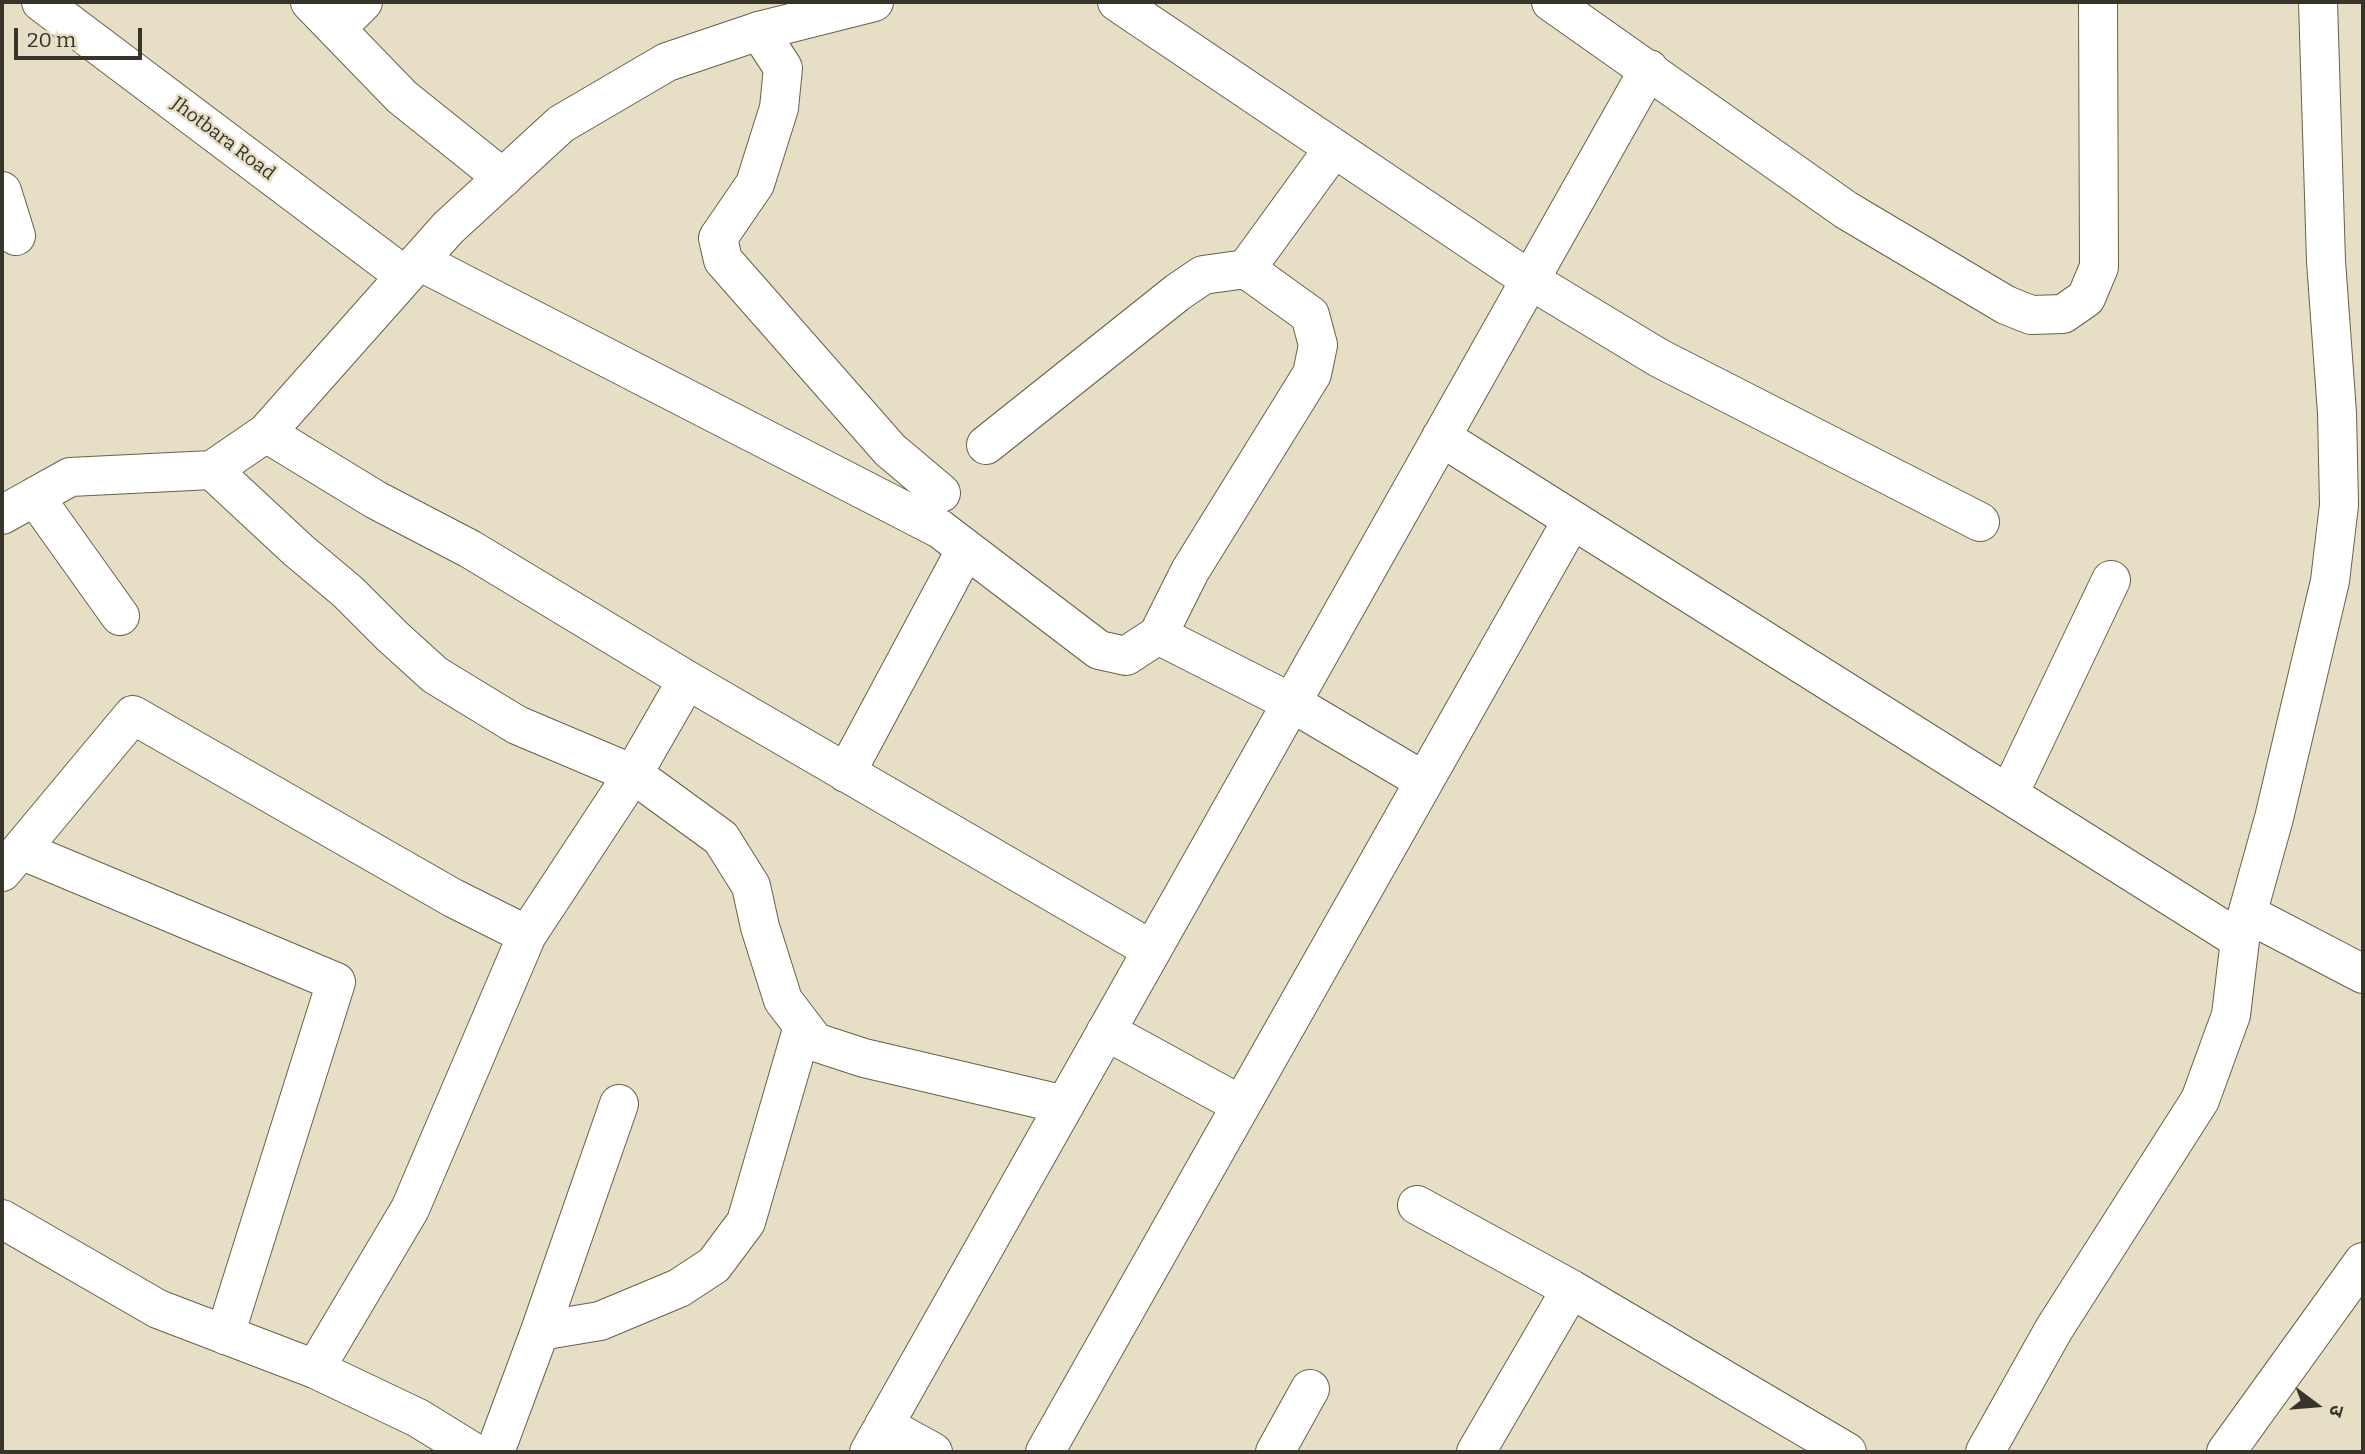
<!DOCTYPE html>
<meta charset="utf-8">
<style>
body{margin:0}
#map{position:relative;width:2365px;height:1454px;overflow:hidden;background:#e6dec5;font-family:Bitter,"Noto Sans Devanagari",serif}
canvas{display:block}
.frame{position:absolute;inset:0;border:4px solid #37342a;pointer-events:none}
.north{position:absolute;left:2281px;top:1370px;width:70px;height:70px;-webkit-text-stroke:5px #e6dec5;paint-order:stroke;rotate:106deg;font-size:19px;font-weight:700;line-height:28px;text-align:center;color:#37342a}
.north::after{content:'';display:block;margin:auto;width:24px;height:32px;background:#37342a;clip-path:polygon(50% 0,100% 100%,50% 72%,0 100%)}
.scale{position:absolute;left:14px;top:28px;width:128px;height:32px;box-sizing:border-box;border:4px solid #37342a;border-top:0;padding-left:9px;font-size:21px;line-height:24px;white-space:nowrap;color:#37342a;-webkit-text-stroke:5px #e6dec5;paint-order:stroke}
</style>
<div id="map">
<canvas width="2365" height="1454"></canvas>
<div class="frame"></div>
<div class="north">उ</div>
<div class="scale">20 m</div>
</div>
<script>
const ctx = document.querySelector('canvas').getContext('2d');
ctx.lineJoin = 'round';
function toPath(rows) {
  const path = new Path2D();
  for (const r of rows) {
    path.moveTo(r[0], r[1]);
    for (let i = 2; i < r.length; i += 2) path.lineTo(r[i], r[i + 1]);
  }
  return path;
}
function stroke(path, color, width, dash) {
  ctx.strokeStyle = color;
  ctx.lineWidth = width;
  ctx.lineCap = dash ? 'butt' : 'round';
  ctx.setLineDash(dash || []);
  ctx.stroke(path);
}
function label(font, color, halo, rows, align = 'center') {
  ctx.font = font + ' Bitter,serif';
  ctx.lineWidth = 5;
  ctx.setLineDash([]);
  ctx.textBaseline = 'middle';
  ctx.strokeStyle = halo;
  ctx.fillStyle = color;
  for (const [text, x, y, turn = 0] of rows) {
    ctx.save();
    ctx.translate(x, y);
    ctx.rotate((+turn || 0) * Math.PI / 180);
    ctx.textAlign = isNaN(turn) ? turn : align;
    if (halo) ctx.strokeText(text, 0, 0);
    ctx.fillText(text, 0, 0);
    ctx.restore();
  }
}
const street = toPath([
 [41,2,405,276],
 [310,2,402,97,503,178],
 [1117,2,1530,280,1659,358,1980,522],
 [1551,2,1846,210,2006,305,2031,315,2063,314,2086,298,2099,267,2098,2],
 [336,29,363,2],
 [759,31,783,68,779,108,755,184,718,238,723,260,890,450,941,493],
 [2,191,16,236],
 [419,261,940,529,1099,650,1126,656,1158,635,1190,571,1312,374,1318,345,1310,315,1246,269,1203,275,1178,292,986,445],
 [1246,269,1334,148],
 [266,433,376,500,470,549,687,680,1152,950],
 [1441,437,2240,940],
 [212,470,298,550,348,592,392,636,435,675,517,725,633,774,721,838,751,886,760,927,783,1000,815,1042,864,1058,1065,1105],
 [35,497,120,616],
 [1158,635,1292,703,1424,781],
 [846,773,966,549],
 [2009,794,2111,580],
 [21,850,336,982,225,1335],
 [2,872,133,715,453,898,527,935],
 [2248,914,2363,974],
 [1106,1031,1241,1105],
 [1417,1205,1571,1289,1847,1452],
 [540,1331,600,1321,679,1288,714,1265,746,1222,803,1026],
 [315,1369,410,1209,527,935,633,774,687,680],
 [884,1425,933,1452],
 [495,1452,540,1331,619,1104],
 [869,1452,1649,69],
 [1045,1452,1572,520],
 [1275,1452,1310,1389],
 [1476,1452,1571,1289],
 [1985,1452,2054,1329,2200,1100,2231,1015,2240,940,2274,818,2330,581,2339,505,2337,413,2326,261,2318,2],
 [2226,1452,2363,1262]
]);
const secondary = toPath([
 [2,515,70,477,212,470,266,433,448,228,561,124,667,62,759,31,874,2],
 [2,1219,158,1309,315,1369,418,1418,473,1452]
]);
stroke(street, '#68614a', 40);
stroke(secondary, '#68614a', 40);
stroke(street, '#fff', 38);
stroke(secondary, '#fff', 38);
label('19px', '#37342a', '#e6dec5', [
 ["Jhotbara Road",223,139,37]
]);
</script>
